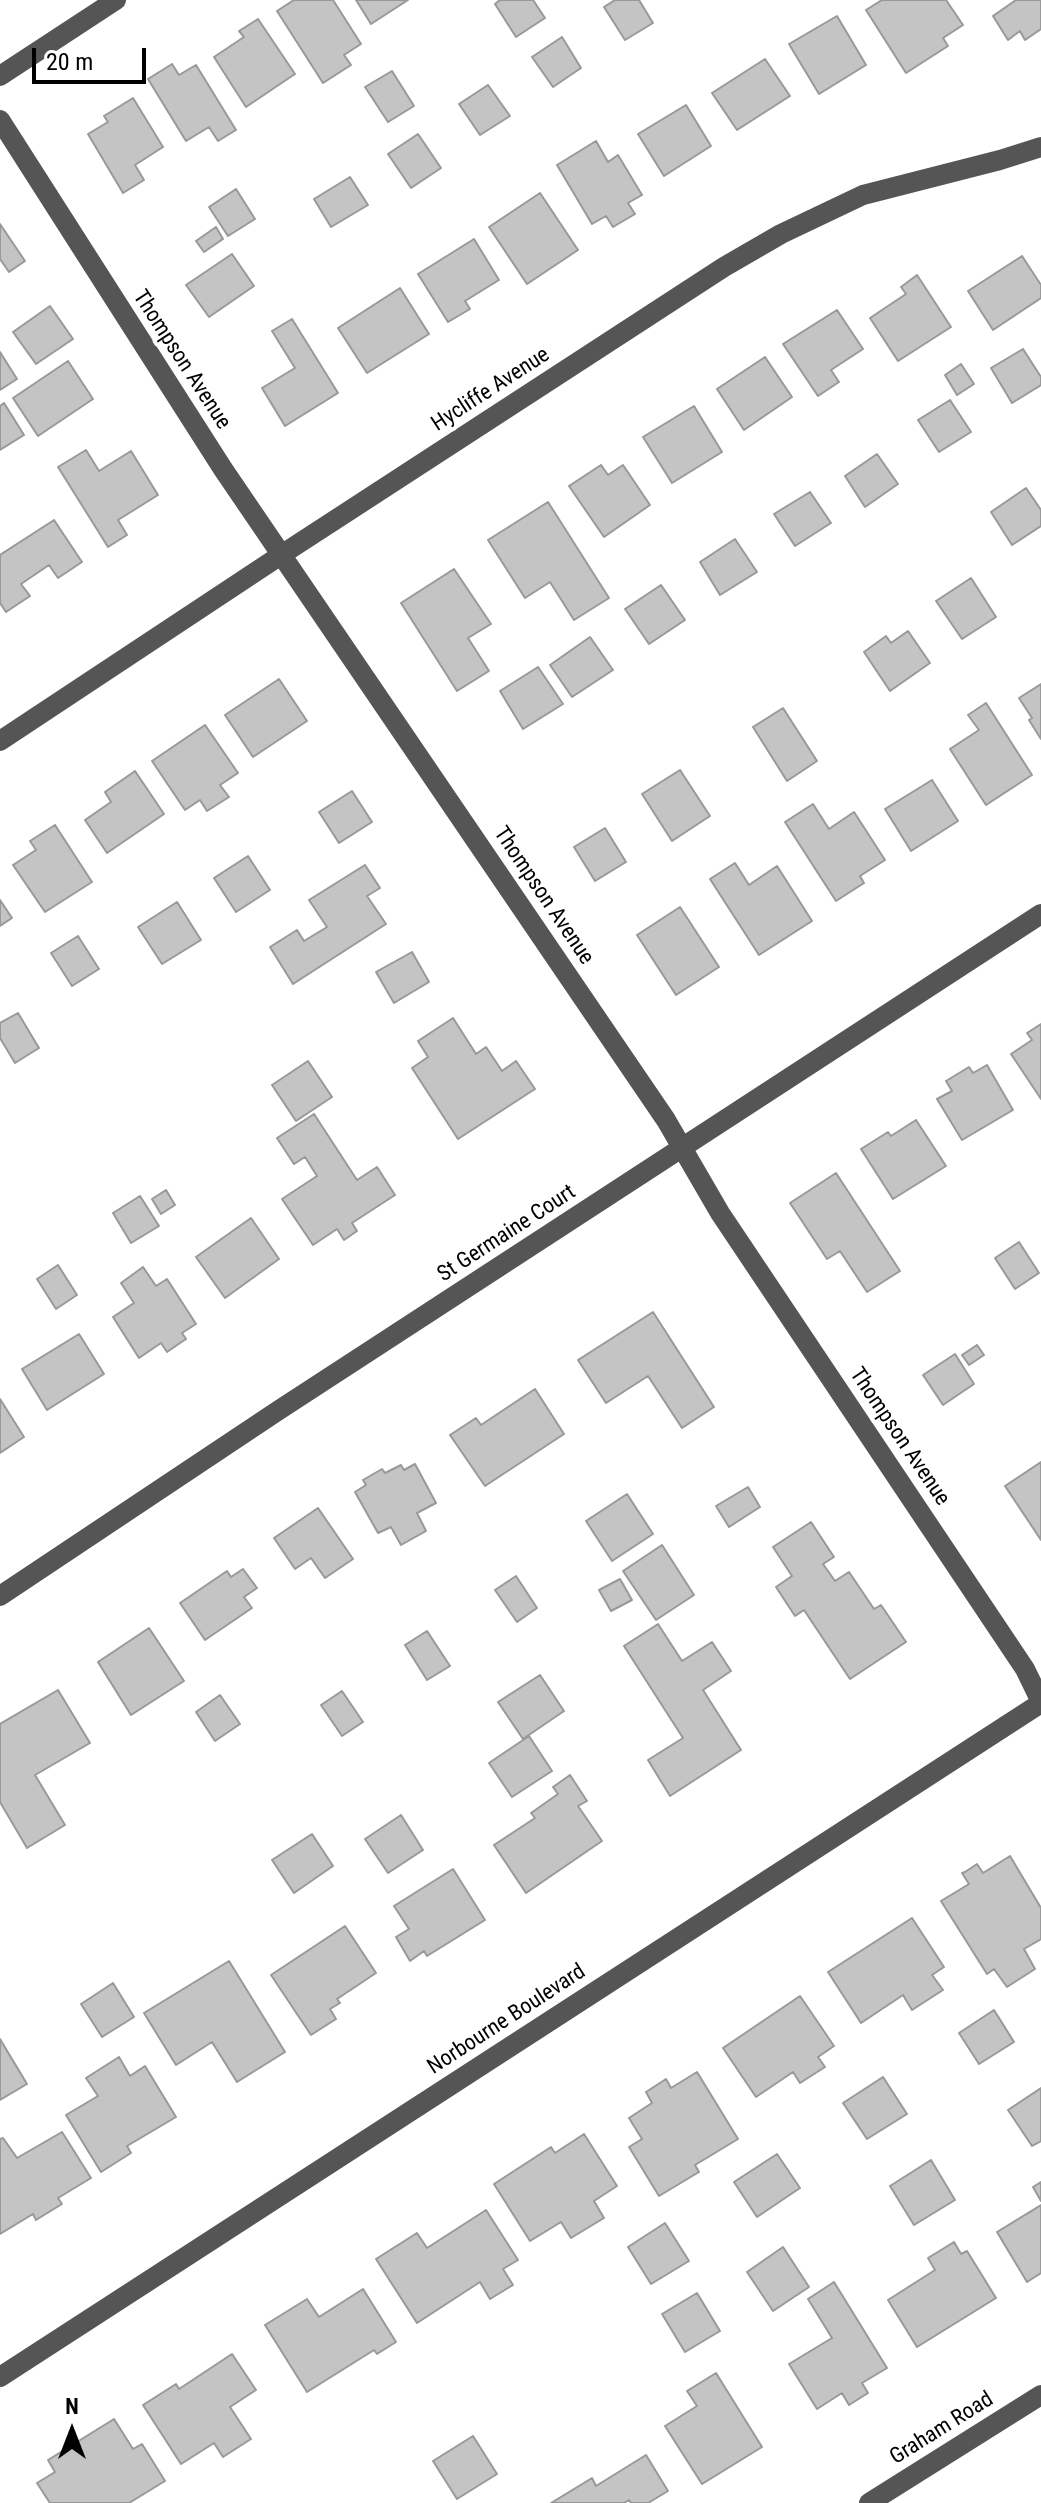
<!DOCTYPE html>
<style>
body{margin:0}
#map{position:relative;width:1041px;height:2503px;overflow:hidden;background:#fff;font-family:"Roboto Condensed",sans-serif}
canvas{display:block}
.north{position:absolute;left:32px;top:2391px;width:80px;height:80px;-webkit-text-stroke:6px #fff;paint-order:stroke;rotate:0deg;font-size:22px;font-weight:700;line-height:32px;text-align:center;color:#000}
.north::after{content:'';display:block;margin:auto;width:28px;height:36px;background:#000;clip-path:polygon(50% 0,100% 100%,50% 72%,0 100%)}
.scale{position:absolute;left:32px;top:48px;width:114px;height:36px;box-sizing:border-box;border:4px solid #000;border-top:0;padding-left:10px;font-size:24px;line-height:28px;white-space:nowrap;color:#000;-webkit-text-stroke:6px #fff;paint-order:stroke}
</style>
<div id="map">
<canvas width="1041" height="2503"></canvas>
<div class="north">N</div>
<div class="scale">20 m</div>
</div>
<script>
const ctx = document.querySelector('canvas').getContext('2d');
ctx.lineJoin = 'round';
function fillPath(path, color) {
  ctx.fillStyle = color;
  ctx.fill(path, 'evenodd');
}
function toPath(rows) {
  const path = new Path2D();
  for (const r of rows) {
    path.moveTo(r[0], r[1]);
    for (let i = 2; i < r.length; i += 2) path.lineTo(r[i], r[i + 1]);
  }
  return path;
}
function stroke(path, color, width, dash) {
  ctx.strokeStyle = color;
  ctx.lineWidth = width;
  ctx.lineCap = dash ? 'butt' : 'round';
  ctx.setLineDash(dash || []);
  ctx.stroke(path);
}
function label(font, color, halo, rows, align = 'center') {
  ctx.font = font + ' "Roboto Condensed",sans-serif';
  ctx.lineWidth = 8;
  ctx.setLineDash([]);
  ctx.textBaseline = 'middle';
  ctx.strokeStyle = halo;
  ctx.fillStyle = color;
  for (const [text, x, y, turn = 0] of rows) {
    ctx.save();
    ctx.translate(x, y);
    ctx.rotate((+turn || 0) * Math.PI / 180);
    ctx.textAlign = isNaN(turn) ? turn : align;
    if (halo) ctx.strokeText(text, 0, 0);
    ctx.fillText(text, 0, 0);
    ctx.restore();
  }
}
const building = toPath([
 [294,0,333,0,361,44,344,55,351,65,323,83,277,11,294,0],
 [356,0,408,0,371,24,356,0],
 [500,0,533,0,545,18,516,37,495,4,500,0],
 [615,0,639,0,653,23,625,40,604,7,615,0],
 [882,0,946,0,963,25,943,38,948,46,906,73,866,10,882,0],
 [1016,0,1041,0,1041,29,1025,40,1020,31,1008,40,993,16,1016,0],
 [837,16,866,65,819,94,789,44,837,16],
 [258,19,295,74,246,107,214,57,244,37,239,31,258,19],
 [562,37,581,68,553,87,532,57,562,37],
 [765,59,790,96,737,130,712,93,765,59],
 [172,64,179,75,196,65,236,130,218,141,209,127,186,141,148,79,172,64],
 [392,71,414,106,388,122,365,87,392,71],
 [488,85,510,116,480,135,459,104,488,85],
 [133,98,163,147,135,165,144,180,123,193,88,134,108,122,104,116,133,98],
 [686,105,711,146,664,176,638,134,686,105],
 [418,134,441,168,411,188,388,154,418,134],
 [596,141,608,162,618,155,642,195,628,203,635,214,613,227,606,216,592,224,557,165,596,141],
 [350,177,368,205,331,227,314,199,350,177],
 [236,189,255,219,228,236,209,207,236,189],
 [540,193,578,250,527,284,489,227,540,193],
 [0,224,25,261,9,272,0,259,0,224],
 [216,227,223,239,204,252,196,241,216,227],
 [474,239,499,280,465,301,470,309,448,322,418,274,474,239],
 [232,254,254,286,209,317,186,285,232,254],
 [1022,256,1041,285,1041,298,993,330,968,291,1022,256],
 [917,275,951,327,898,361,870,318,906,294,901,287,917,275],
 [400,288,429,334,367,373,338,328,400,288],
 [50,306,73,339,36,364,13,332,50,306],
 [837,310,863,349,831,370,839,382,818,396,783,344,837,310],
 [292,319,338,393,285,426,262,388,295,368,272,331,292,319],
 [1023,349,1041,377,1041,385,1012,403,991,368,1023,349],
 [0,352,17,379,0,390,0,352],
 [765,357,792,397,744,430,717,389,765,357],
 [68,361,93,399,38,436,13,398,68,361],
 [961,364,974,384,957,395,945,375,961,364],
 [950,400,971,432,939,452,918,420,950,400],
 [4,403,24,435,0,450,0,406,4,403],
 [694,406,722,452,672,483,643,437,694,406],
 [86,450,99,471,131,451,158,495,118,520,127,535,108,547,58,467,86,450],
 [877,454,898,484,865,507,845,476,877,454],
 [601,465,608,475,623,465,650,505,604,537,569,486,601,465],
 [1026,488,1041,510,1041,526,1012,545,991,512,1026,488],
 [810,492,831,523,795,546,774,514,810,492],
 [548,502,609,598,574,620,550,582,525,598,488,540,548,502],
 [54,520,82,562,58,578,49,565,21,584,30,596,6,612,0,603,0,555,54,520],
 [735,539,757,572,720,595,700,562,735,539],
 [454,569,491,624,468,638,489,671,457,691,401,603,454,569],
 [971,578,996,617,962,639,936,601,971,578],
 [661,585,685,620,649,644,625,609,661,585],
 [908,631,930,663,890,691,864,652,886,636,891,643,908,631],
 [590,637,613,670,572,697,550,665,590,637],
 [538,667,563,704,523,729,500,691,538,667],
 [279,679,307,721,253,757,225,715,279,679],
 [1041,684,1041,739,1029,720,1032,718,1019,698,1041,684],
 [986,703,1032,775,986,805,950,749,979,730,968,715,986,703],
 [783,708,817,761,787,781,753,727,783,708],
 [205,725,238,773,220,785,229,797,207,811,200,800,185,810,152,761,205,725],
 [680,770,710,816,672,841,642,794,680,770],
 [135,771,164,814,107,853,85,820,111,802,105,792,135,771],
 [932,780,958,821,911,851,885,809,932,780],
 [352,791,372,822,339,843,319,812,352,791],
 [813,804,829,829,854,812,885,860,860,876,864,883,836,901,785,822,813,804],
 [55,825,92,882,45,912,13,865,36,850,30,841,55,825],
 [605,828,626,862,595,881,574,847,605,828],
 [248,856,270,890,236,912,214,878,248,856],
 [735,863,749,885,777,866,812,921,759,955,710,879,735,863],
 [365,865,380,888,367,896,386,924,293,984,270,947,297,930,304,941,327,927,309,900,365,865],
 [0,900,12,918,0,926,0,900],
 [177,902,201,940,162,964,138,927,177,902],
 [680,907,719,967,676,995,637,935,680,907],
 [78,936,99,969,72,986,51,953,78,936],
 [412,952,429,982,394,1003,376,972,412,952],
 [18,1013,39,1048,15,1063,0,1038,0,1023,18,1013],
 [453,1018,476,1054,486,1047,502,1071,516,1061,535,1089,458,1139,412,1068,428,1057,418,1041,453,1018],
 [1041,1024,1041,1099,1011,1054,1032,1040,1027,1033,1041,1024],
 [308,1061,332,1097,296,1121,272,1085,308,1061],
 [987,1065,1013,1110,962,1140,937,1099,952,1091,946,1081,969,1067,973,1073,987,1065],
 [314,1114,357,1180,377,1167,395,1195,352,1223,357,1231,344,1240,337,1229,313,1245,282,1199,317,1176,305,1157,294,1164,277,1138,314,1114],
 [916,1120,946,1166,893,1199,861,1149,888,1132,891,1136,916,1120],
 [836,1173,900,1271,867,1292,840,1251,827,1259,790,1203,836,1173],
 [166,1190,175,1205,161,1214,152,1199,166,1190],
 [140,1196,159,1226,131,1243,113,1213,140,1196],
 [251,1218,279,1259,225,1298,196,1257,251,1218],
 [1019,1242,1039,1273,1015,1289,995,1258,1019,1242],
 [58,1265,77,1295,56,1309,37,1279,58,1265],
 [143,1267,156,1286,167,1279,196,1324,182,1333,186,1339,167,1352,161,1343,139,1358,113,1317,134,1303,121,1283,143,1267],
 [653,1312,714,1407,682,1428,648,1376,606,1403,578,1360,653,1312],
 [79,1334,104,1374,47,1410,22,1369,79,1334],
 [977,1345,984,1355,969,1365,962,1355,977,1345],
 [955,1354,974,1384,943,1405,923,1375,955,1354],
 [535,1389,564,1434,485,1486,450,1435,476,1418,481,1425,535,1389],
 [0,1399,24,1437,0,1453,0,1399],
 [1041,1462,1041,1540,1005,1486,1041,1462],
 [415,1464,436,1503,417,1513,426,1531,401,1545,391,1527,378,1533,355,1492,366,1485,363,1480,382,1469,385,1473,401,1465,404,1470,415,1464],
 [748,1487,760,1507,729,1527,716,1506,748,1487],
 [627,1494,653,1534,612,1561,586,1521,627,1494],
 [318,1508,353,1559,325,1578,311,1558,295,1569,274,1538,318,1508],
 [811,1522,834,1557,823,1564,835,1581,849,1572,874,1609,881,1605,906,1642,850,1679,804,1610,795,1616,776,1587,792,1576,773,1547,811,1522],
 [662,1545,694,1595,656,1620,623,1571,662,1545],
 [243,1569,257,1588,244,1597,252,1608,205,1640,180,1603,227,1571,231,1577,243,1569],
 [516,1576,537,1608,517,1622,495,1590,516,1576],
 [620,1579,632,1600,611,1611,599,1590,620,1579],
 [658,1624,682,1661,712,1642,731,1671,703,1690,741,1750,670,1796,648,1760,683,1738,624,1646,658,1624],
 [149,1628,184,1681,131,1715,98,1662,149,1628],
 [427,1631,450,1666,427,1680,405,1645,427,1631],
 [540,1675,564,1711,523,1739,498,1702,540,1675],
 [58,1690,90,1743,35,1775,65,1825,27,1848,0,1802,0,1724,58,1690],
 [342,1691,363,1722,342,1736,321,1705,342,1691],
 [220,1695,240,1724,215,1741,196,1712,220,1695],
 [529,1736,552,1771,512,1797,489,1763,529,1736],
 [570,1775,587,1801,578,1806,602,1841,526,1893,494,1845,535,1818,531,1813,558,1794,553,1787,570,1775],
 [401,1815,423,1850,388,1873,365,1839,401,1815],
 [312,1834,333,1866,294,1893,272,1860,312,1834],
 [1010,1856,1041,1908,1041,1939,1024,1949,1035,1969,1007,1987,994,1969,987,1974,941,1901,969,1884,962,1873,965,1872,977,1864,983,1873,1010,1856],
 [453,1869,485,1920,427,1956,424,1951,410,1961,396,1937,409,1929,394,1906,453,1869],
 [912,1918,944,1967,932,1975,943,1990,912,2010,903,1995,861,2023,828,1972,912,1918],
 [345,1926,376,1973,337,1999,340,2003,330,2009,336,2019,311,2035,271,1975,345,1926],
 [229,1961,285,2052,237,2082,212,2042,176,2065,144,2013,229,1961],
 [113,1983,134,2017,102,2037,81,2004,113,1983],
 [800,1996,834,2046,818,2057,825,2067,800,2083,793,2072,756,2097,723,2048,800,1996],
 [994,2010,1014,2042,979,2064,959,2033,994,2010],
 [0,2039,27,2084,0,2100,0,2039],
 [119,2057,130,2076,145,2066,176,2117,127,2146,131,2153,101,2172,66,2115,98,2096,86,2078,119,2057],
 [697,2072,738,2139,695,2165,699,2172,659,2196,629,2147,642,2139,629,2118,652,2103,646,2092,666,2079,671,2088,697,2072],
 [883,2077,907,2114,867,2139,843,2103,883,2077],
 [1041,2088,1041,2141,1032,2146,1008,2110,1041,2088],
 [62,2132,91,2178,58,2198,62,2204,44,2215,36,2220,33,2214,0,2234,0,2139,3,2138,17,2158,62,2132],
 [584,2134,617,2186,594,2201,604,2218,571,2238,561,2222,530,2241,494,2184,551,2147,555,2153,584,2134],
 [777,2154,800,2188,757,2217,734,2182,777,2154],
 [931,2160,955,2200,914,2225,890,2186,931,2160],
 [1041,2182,1041,2201,1033,2187,1041,2182],
 [1041,2205,1041,2273,1027,2282,997,2232,1041,2205],
 [486,2210,518,2260,503,2269,513,2285,490,2299,480,2282,417,2323,376,2259,417,2233,427,2248,486,2210],
 [665,2223,689,2261,651,2284,628,2247,665,2223],
 [954,2242,961,2254,967,2251,996,2298,917,2347,888,2300,935,2270,928,2258,954,2242],
 [783,2247,809,2287,773,2311,747,2272,783,2247],
 [834,2282,887,2368,862,2383,868,2393,849,2405,842,2393,817,2409,789,2364,832,2338,808,2299,834,2282],
 [363,2289,396,2342,377,2354,374,2350,307,2392,265,2325,307,2299,319,2317,363,2289],
 [697,2293,720,2331,685,2352,662,2314,697,2293],
 [232,2354,256,2390,230,2407,251,2439,223,2457,214,2443,181,2464,143,2405,176,2384,179,2389,232,2354],
 [716,2373,762,2447,702,2484,665,2426,697,2406,687,2391,716,2373],
 [114,2419,133,2449,142,2444,165,2481,129,2503,50,2503,37,2483,55,2472,48,2460,114,2419],
 [473,2436,497,2474,457,2499,433,2461,473,2436],
 [646,2455,668,2491,648,2503,631,2503,629,2500,624,2503,551,2503,592,2478,596,2486,646,2455]
]);
fillPath(building, '#c4c4c4');
stroke(building, '#999', 2);
stroke(toPath([
 [0,76,116,0],
 [0,120,223,469,666,1120,720,1213,1025,1669,1041,1702],
 [0,741,281,555,724,267,781,234,863,195,1000,160,1041,147],
 [0,1596,279,1410,1041,914],
 [0,2377,1041,1703],
 [869,2503,1041,2395]
]), '#555', 20);
label('22px', '#000', '#fff', [
 ["Thompson Avenue",181,360,57],
 ["Hycliffe Avenue",491,390,-33],
 ["Thompson Avenue",543,896,56],
 ["St Germaine Court",507,1234,-33],
 ["Thompson Avenue",899,1437,56],
 ["Norbourne Boulevard",507,2020,-33],
 ["Graham Road",942,2429,-32]
]);
</script>
